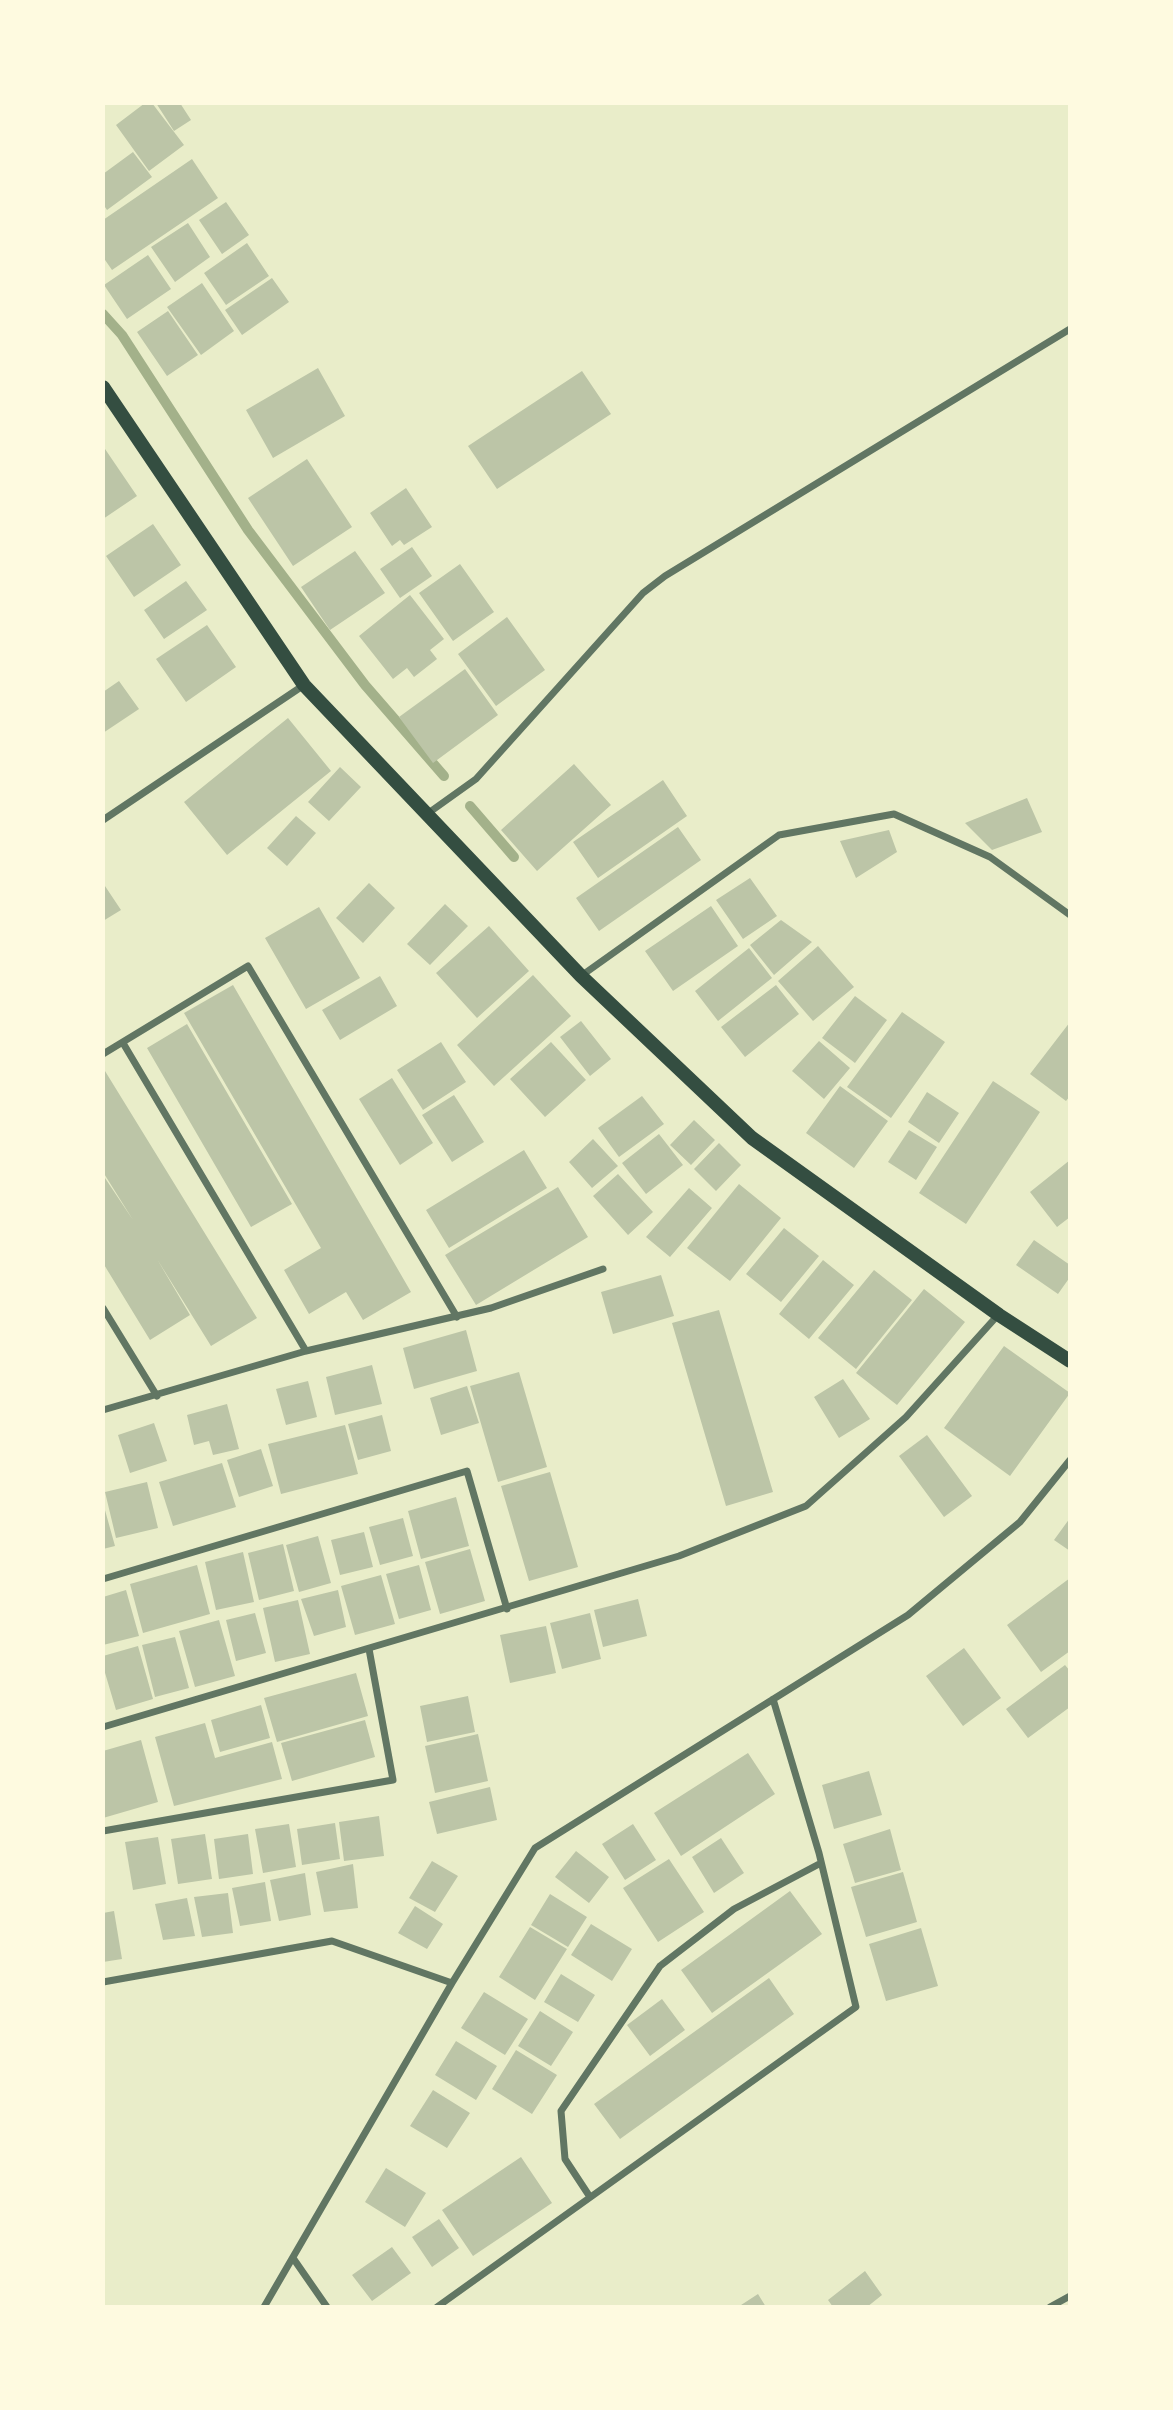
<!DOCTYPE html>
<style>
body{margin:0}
#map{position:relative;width:1173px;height:2410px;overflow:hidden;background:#e9edc9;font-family:"Times New Roman",serif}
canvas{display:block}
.frame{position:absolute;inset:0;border:105px solid #fefae0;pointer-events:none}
</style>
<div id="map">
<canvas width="1173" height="2410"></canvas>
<div class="frame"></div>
</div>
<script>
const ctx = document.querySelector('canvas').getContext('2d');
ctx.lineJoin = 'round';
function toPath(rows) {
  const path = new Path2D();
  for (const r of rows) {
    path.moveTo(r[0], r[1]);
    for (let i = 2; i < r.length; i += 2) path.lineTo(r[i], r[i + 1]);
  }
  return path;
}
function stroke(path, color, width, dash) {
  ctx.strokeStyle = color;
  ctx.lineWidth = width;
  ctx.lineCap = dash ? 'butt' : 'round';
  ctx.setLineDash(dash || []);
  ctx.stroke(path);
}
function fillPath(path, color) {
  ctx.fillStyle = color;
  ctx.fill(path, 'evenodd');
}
stroke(toPath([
 [103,314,122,335,248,530,365,685,444,776],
 [470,806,514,857]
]), '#a3b18a', 10);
fillPath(toPath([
 [145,103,152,103,184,145,149,171,116,125],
 [156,103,180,103,191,120,174,131],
 [133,152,152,177,107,210,103,204,103,174],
 [192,159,218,198,112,270,103,257,103,220],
 [226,202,249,235,222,254,199,220],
 [188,223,210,257,175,282,151,247],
 [247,243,269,276,226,305,204,273],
 [148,255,171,289,127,319,104,285],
 [272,278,289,302,242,335,225,310],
 [202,283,234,331,201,355,167,307],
 [168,311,198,355,167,376,137,332],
 [318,368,345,416,273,458,246,410],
 [582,371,611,414,497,489,468,446],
 [103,446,137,496,103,519],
 [307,459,352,527,293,566,248,498],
 [406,488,432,527,404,545,400,540,392,546,370,513],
 [153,524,181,565,134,597,106,556],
 [412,547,432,576,400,598,380,569],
 [355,551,385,593,330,630,301,587],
 [460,564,494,612,453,641,419,593],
 [186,581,207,610,164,639,144,610],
 [410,595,444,639,430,650,437,659,414,677,407,668,393,679,359,636],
 [507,617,545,670,496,706,458,654],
 [207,625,236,667,186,702,156,659],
 [465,669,498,715,433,763,399,717],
 [119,681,139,709,103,733,103,692],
 [288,718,331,771,227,855,184,802],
 [574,764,611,805,537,871,501,830],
 [340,767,361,787,329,821,308,802],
 [663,780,687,816,598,878,573,842],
 [1027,798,1042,832,992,850,965,823],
 [296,816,316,833,287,866,267,848],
 [678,827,701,860,599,931,576,898],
 [889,830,897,852,856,878,840,841],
 [750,878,777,916,743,939,716,900],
 [103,883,121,910,103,921],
 [369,883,395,908,363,943,336,918],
 [445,904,468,926,430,965,407,944],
 [711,906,738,946,673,991,645,951],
 [319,907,360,978,306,1009,265,938],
 [781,920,812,942,774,975,750,945],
 [489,926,529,971,477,1018,436,973],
 [818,946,854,987,813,1021,778,981],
 [749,948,772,978,718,1021,695,991],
 [533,975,571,1016,494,1086,457,1045],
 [380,976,397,1006,340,1040,322,1010],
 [233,985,411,1292,363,1320,346,1292,309,1314,284,1270,321,1248,184,1013],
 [776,985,799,1014,745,1057,721,1027],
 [855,996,887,1020,855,1063,822,1038],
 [902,1012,945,1042,891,1118,847,1087],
 [581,1021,611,1059,590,1076,560,1037],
 [1070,1022,1070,1096,1066,1101,1030,1074],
 [187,1024,292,1204,251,1227,147,1048],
 [819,1041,850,1068,824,1099,792,1071],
 [441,1042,466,1082,423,1110,397,1070],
 [551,1042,586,1080,545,1117,510,1079],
 [105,1071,257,1318,211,1346,157,1259,190,1315,150,1340,103,1263,103,1175,133,1220,103,1172,103,1073],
 [392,1078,433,1143,400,1165,359,1099],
 [993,1081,1040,1112,966,1224,919,1193],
 [840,1086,888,1121,854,1168,806,1133],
 [927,1092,959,1113,939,1143,908,1122],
 [454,1095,484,1142,452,1162,422,1115],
 [642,1096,664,1124,619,1157,598,1128],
 [694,1120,715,1140,691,1165,670,1145],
 [909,1130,937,1147,916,1180,888,1162],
 [659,1134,683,1165,646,1194,622,1163],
 [593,1139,618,1166,592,1188,569,1162],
 [719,1143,741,1165,716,1191,694,1169],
 [524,1150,547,1188,449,1248,426,1210],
 [1070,1160,1070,1217,1057,1227,1030,1192],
 [618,1174,653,1212,628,1235,593,1196],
 [739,1184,781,1218,730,1281,687,1248],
 [558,1187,588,1237,476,1305,445,1255],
 [689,1188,712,1208,670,1257,646,1237],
 [784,1228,819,1256,781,1302,746,1274],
 [1034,1240,1070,1265,1070,1277,1058,1294,1016,1265],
 [823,1260,854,1285,809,1339,779,1314],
 [874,1270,912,1300,856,1369,818,1338],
 [661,1275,674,1316,613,1334,601,1292],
 [924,1289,965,1322,897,1405,856,1373],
 [719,1310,773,1492,726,1506,672,1323],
 [466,1330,477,1371,414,1389,403,1348],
 [1004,1346,1070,1393,1010,1476,944,1428],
 [372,1365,382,1404,335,1415,326,1377],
 [519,1372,547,1467,498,1482,470,1386],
 [843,1379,870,1419,839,1438,814,1397],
 [308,1381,317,1417,286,1425,276,1389],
 [467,1386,479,1423,441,1435,430,1398],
 [227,1404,239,1449,213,1455,209,1441,194,1445,187,1415],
 [382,1415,391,1451,358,1460,348,1424],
 [154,1423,167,1461,130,1473,118,1435],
 [345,1425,358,1474,281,1494,268,1444],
 [927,1435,972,1496,944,1517,899,1456],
 [261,1449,273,1486,239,1497,227,1460],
 [222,1463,236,1507,173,1526,159,1482],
 [550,1472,578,1567,529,1581,501,1486],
 [147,1482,158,1528,116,1538,105,1492],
 [456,1497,469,1546,421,1559,408,1511],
 [103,1503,115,1546,103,1549],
 [403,1518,413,1556,380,1565,369,1527],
 [1070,1518,1070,1551,1054,1540],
 [364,1532,373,1567,340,1575,331,1540],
 [318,1536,331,1583,299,1592,286,1545],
 [283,1544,294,1591,259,1600,248,1553],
 [470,1549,485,1601,440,1614,425,1562],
 [243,1552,254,1602,216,1610,205,1562],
 [197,1565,210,1614,143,1633,130,1584],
 [419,1565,431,1610,399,1619,386,1574],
 [381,1575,395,1624,355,1635,341,1586],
 [1070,1578,1070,1651,1041,1672,1007,1625],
 [126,1590,139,1636,103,1645,103,1597],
 [338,1590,346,1627,314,1636,301,1599],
 [638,1599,647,1636,603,1647,594,1610],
 [298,1600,310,1654,275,1662,263,1608],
 [255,1613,266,1653,236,1661,226,1620],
 [590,1613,601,1659,562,1669,550,1623],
 [219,1620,235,1676,195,1687,179,1631],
 [546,1626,556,1673,510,1683,500,1635],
 [175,1637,189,1688,155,1697,142,1645],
 [138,1646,153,1699,116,1710,103,1666,103,1656],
 [964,1648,1001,1698,963,1726,926,1676],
 [1065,1665,1070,1671,1070,1707,1028,1738,1006,1709],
 [356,1673,368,1716,277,1742,264,1698],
 [468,1696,475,1732,427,1742,420,1706],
 [261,1705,270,1738,220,1752,211,1720],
 [365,1720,375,1757,292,1781,281,1743],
 [205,1723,215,1758,272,1742,282,1779,174,1806,155,1737],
 [478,1734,488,1781,435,1793,425,1746],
 [141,1740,158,1802,103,1818,103,1751],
 [748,1753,775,1794,681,1856,654,1813],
 [869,1771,882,1815,834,1829,822,1785],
 [490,1787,497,1820,437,1834,429,1802],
 [379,1816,384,1856,344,1861,339,1822],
 [335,1823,340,1859,302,1865,297,1829],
 [289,1824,296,1867,263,1873,255,1829],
 [633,1824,656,1860,625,1880,602,1844],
 [890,1829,901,1870,855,1883,843,1844],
 [205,1834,212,1879,178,1884,171,1839],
 [248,1834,253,1874,219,1879,214,1839],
 [158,1837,166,1884,133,1890,125,1842],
 [721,1838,744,1873,714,1893,692,1857],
 [576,1851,609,1877,589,1903,555,1877],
 [669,1859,704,1912,658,1942,623,1888],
 [432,1861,458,1876,435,1912,409,1898],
 [353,1864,358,1908,324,1912,316,1872],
 [903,1872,917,1922,866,1937,851,1887],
 [305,1873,311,1915,279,1921,270,1880],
 [265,1882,271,1921,240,1926,232,1888],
 [790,1891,822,1934,712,2013,681,1970],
 [228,1893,233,1933,202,1937,194,1897],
 [550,1894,587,1917,568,1947,531,1925],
 [187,1898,195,1936,163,1940,155,1904],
 [415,1906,443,1924,427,1949,398,1933],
 [114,1911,122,1959,103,1962,103,1913],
 [591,1924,632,1949,612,1981,571,1955],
 [530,1927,567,1949,535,2000,499,1977],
 [921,1928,938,1986,886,2001,869,1944],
 [561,1974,595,1995,578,2022,544,2002],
 [769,1978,794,2014,620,2139,594,2104],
 [484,1992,528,2019,505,2055,461,2028],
 [662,1999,685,2030,650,2056,627,2025],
 [540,2011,573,2032,551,2066,518,2046],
 [456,2041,497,2066,476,2100,435,2075],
 [516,2050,557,2075,532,2114,492,2089],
 [433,2090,470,2113,447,2148,410,2126],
 [521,2157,552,2203,473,2256,442,2210],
 [386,2168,426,2193,405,2227,365,2202],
 [439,2219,459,2248,432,2267,412,2237],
 [392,2247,411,2273,372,2301,352,2275],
 [865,2271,882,2295,867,2307,833,2307,828,2300],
 [758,2294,766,2307,738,2307]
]), '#bcc5a7');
stroke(toPath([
 [427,814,476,779,643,593,665,576,1070,329],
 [103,820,304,685],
 [581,976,779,835,894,814,990,857,1070,915],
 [123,1043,306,1351],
 [103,1054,248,966,457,1317],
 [103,1308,157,1396],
 [103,1410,306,1351,491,1308,603,1269],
 [103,1579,467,1471,507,1609],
 [103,1727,679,1556,806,1506,906,1417,998,1315],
 [103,1831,393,1780,369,1649],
 [103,1982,332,1941,452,1983],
 [590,2197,565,2159,561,2111,660,1966,734,1909,821,1863],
 [293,2258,327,2307],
 [264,2307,452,1983,535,1848,908,1615,1020,1522,1070,1460],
 [437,2307,856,2007,819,1853,773,1699],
 [1050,2307,1070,2296]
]), '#617663', 7);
stroke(toPath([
 [103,387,304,685,581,976,752,1138,999,1315,1070,1361]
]), '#344e41', 14);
</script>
